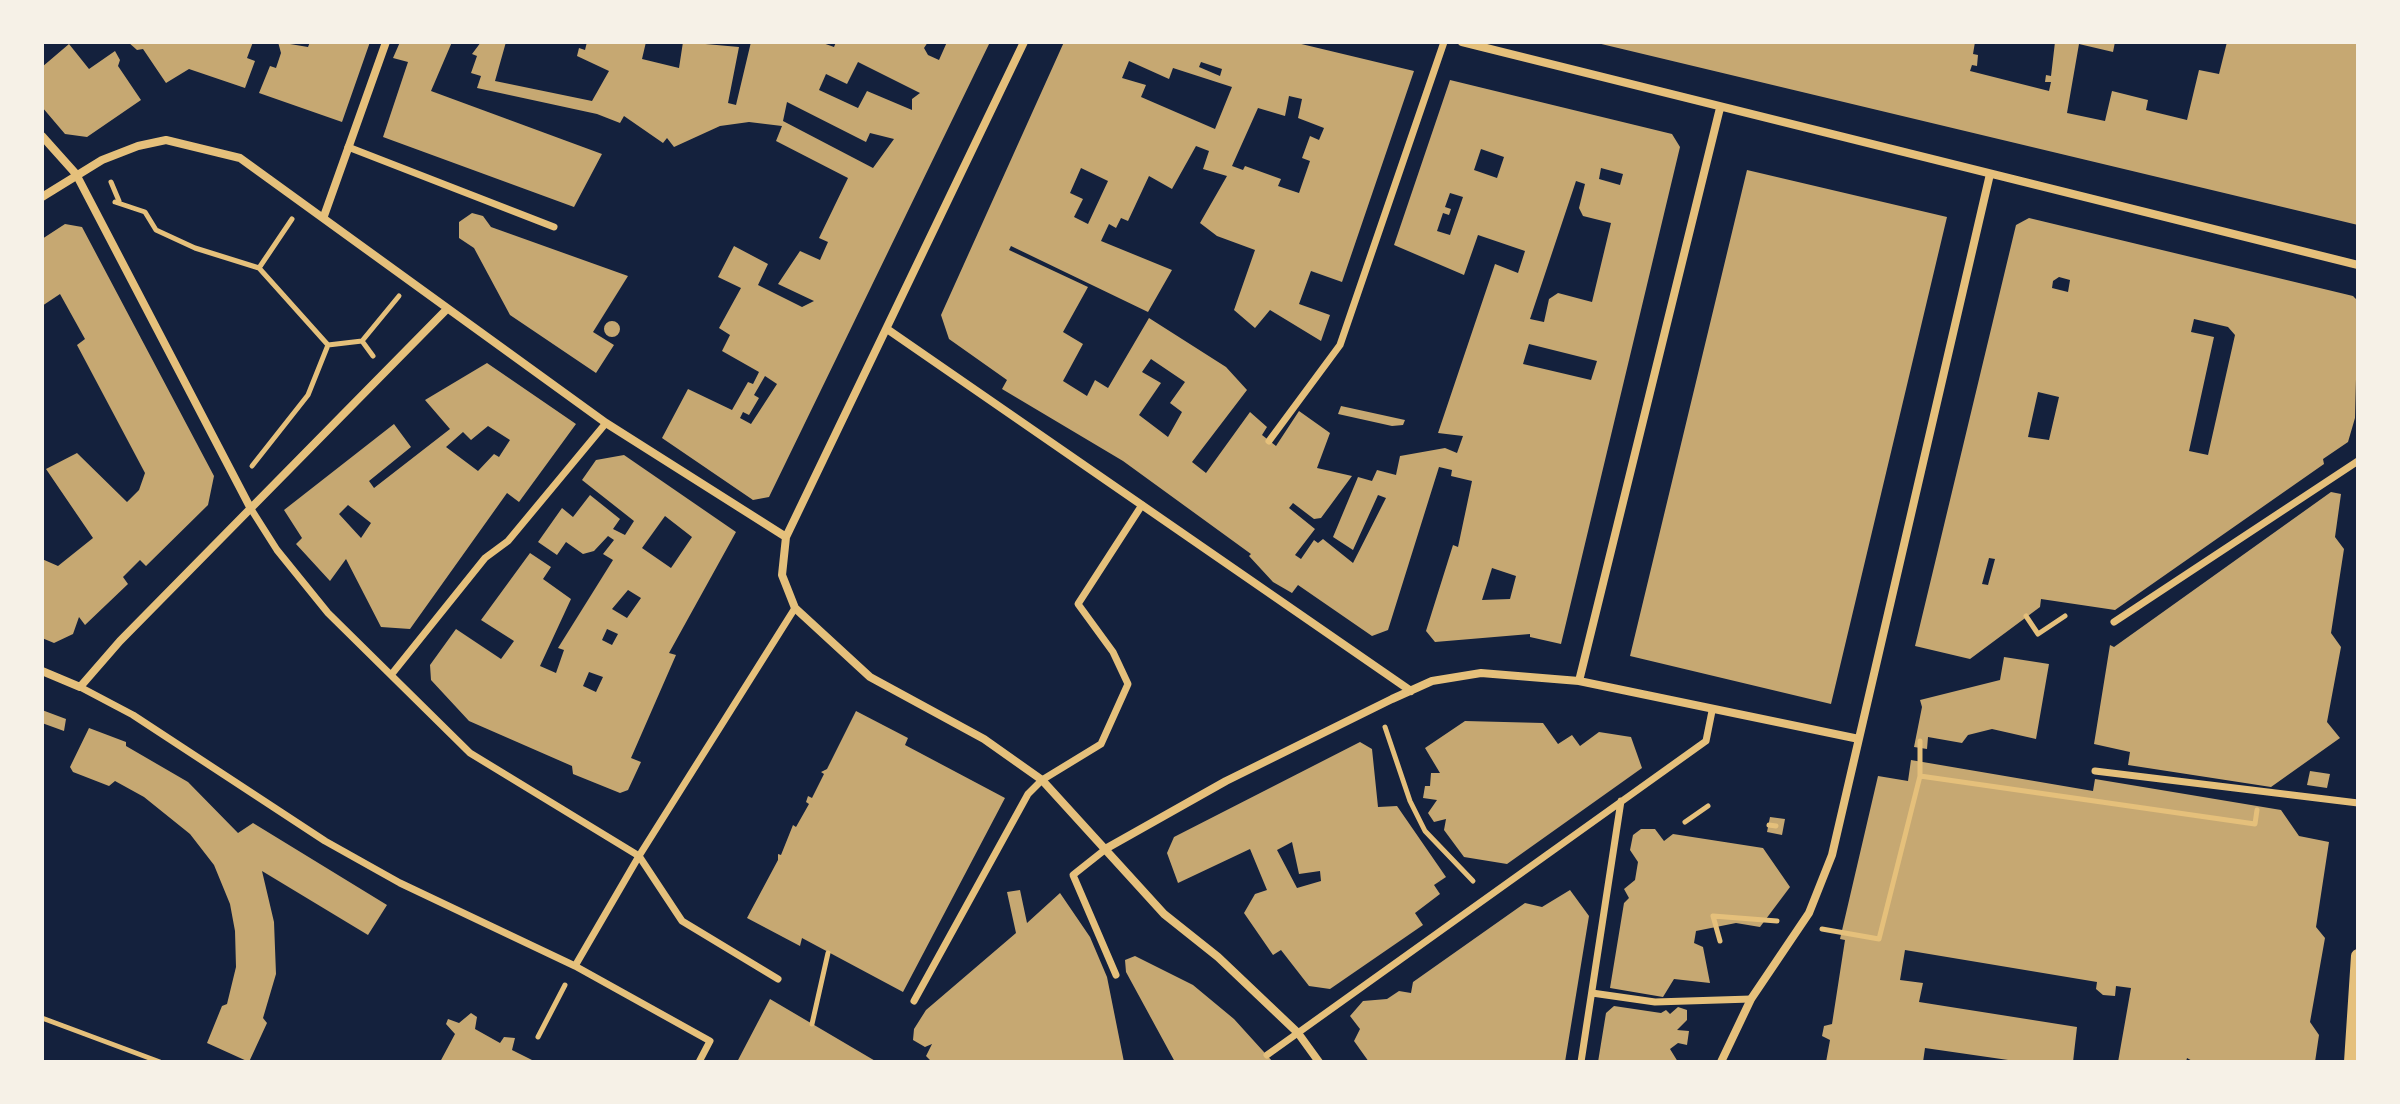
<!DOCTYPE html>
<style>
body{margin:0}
#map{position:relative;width:2400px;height:1104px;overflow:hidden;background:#14213d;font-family:"DejaVu Sans",sans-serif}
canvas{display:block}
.frame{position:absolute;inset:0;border:44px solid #f6f1e7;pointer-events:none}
</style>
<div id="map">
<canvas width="2400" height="1104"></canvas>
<div class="frame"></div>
</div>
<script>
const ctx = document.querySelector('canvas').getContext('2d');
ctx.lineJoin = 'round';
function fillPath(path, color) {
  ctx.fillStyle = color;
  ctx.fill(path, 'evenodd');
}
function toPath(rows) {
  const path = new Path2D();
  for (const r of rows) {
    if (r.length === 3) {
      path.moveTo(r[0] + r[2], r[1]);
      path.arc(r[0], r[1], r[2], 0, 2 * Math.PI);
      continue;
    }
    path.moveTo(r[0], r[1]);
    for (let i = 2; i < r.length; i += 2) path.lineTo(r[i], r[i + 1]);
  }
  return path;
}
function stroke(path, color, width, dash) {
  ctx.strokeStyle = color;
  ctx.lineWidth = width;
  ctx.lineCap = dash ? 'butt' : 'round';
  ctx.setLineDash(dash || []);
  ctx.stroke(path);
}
fillPath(toPath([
 [128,42,253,42,247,58,255,61,245,88,189,69,166,83,143,49,137,50],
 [278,42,308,47,310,42,370,42,342,122,259,93,270,66,276,68,281,53],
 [400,42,452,42,431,91,602,154,574,207,383,137,408,62,393,58],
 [481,42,506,42,495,81,592,101,609,71,577,56,579,48,585,50,587,42,646,42,642,59,679,68,683,42,739,47,728,103,736,105,751,42,820,42,834,47,836,42,928,42,924,48,928,55,939,60,947,42,990,42,769,497,753,500,662,438,688,389,732,410,748,382,753,384,759,372,722,351,730,335,719,328,741,288,718,277,734,246,768,264,758,285,802,307,814,301,778,284,800,251,820,260,828,242,819,238,848,178,776,141,782,126,749,122,720,126,674,147,667,138,663,143,624,116,620,123,597,114,477,88,481,76,471,73,477,56,472,54],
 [858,62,920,93,912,99,912,110,867,91,858,108,819,90,826,74,847,84],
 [787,102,866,142,870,133,894,139,873,168,783,121],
 [765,376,777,384,751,424,740,418,743,412,749,415,759,398,754,395],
 [1064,42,1293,42,1414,71,1342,282,1311,271,1299,304,1330,315,1321,341,1270,310,1255,328,1234,310,1255,250,1217,236,1200,223,1227,176,1203,169,1209,151,1196,146,1172,189,1149,176,1128,221,1121,218,1116,228,1109,224,1101,241,1172,270,1148,312,1011,246,1009,250,1088,287,1063,332,1083,344,1063,381,1087,396,1095,380,1108,388,1149,318,1226,367,1247,390,1192,462,1206,473,1250,412,1267,427,1262,435,1276,446,1299,411,1330,433,1317,468,1352,476,1321,518,1314,519,1293,503,1289,508,1315,529,1295,555,1301,559,1314,540,1318,543,1323,539,1353,563,1386,498,1378,495,1353,550,1333,537,1358,477,1372,481,1377,470,1396,475,1400,456,1445,448,1457,453,1463,436,1438,433,1495,264,1518,273,1525,251,1478,235,1464,275,1394,245,1450,80,1672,134,1680,147,1561,644,1530,637,1530,634,1435,642,1426,631,1453,545,1458,547,1472,481,1451,476,1452,470,1439,467,1388,630,1372,636,1298,585,1292,593,1273,582,1249,556,1251,554,1123,461,1002,389,1007,380,949,339,941,315],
 [1129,61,1169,79,1173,68,1232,87,1215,129,1141,97,1146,85,1122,78],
 [1201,62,1222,69,1220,76,1199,67],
 [1289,96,1302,99,1298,118,1324,128,1319,140,1310,136,1302,158,1310,161,1299,193,1278,186,1281,179,1245,166,1243,170,1232,166,1258,108,1285,116],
 [1481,149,1504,157,1497,178,1474,170],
 [1081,168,1108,181,1088,224,1074,217,1083,199,1070,193],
 [1601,168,1623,174,1620,185,1599,179],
 [1576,181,1585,184,1579,208,1583,216,1611,223,1592,302,1558,293,1549,299,1544,322,1530,319],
 [1450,193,1463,197,1450,235,1437,231,1443,213,1449,215,1451,209,1445,207],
 [1529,344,1597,361,1591,380,1523,364],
 [1151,359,1185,382,1170,403,1182,412,1168,437,1139,415,1161,383,1142,372],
 [1492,568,1516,576,1510,599,1482,600],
 [1593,42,1975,42,1973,54,1978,55,1977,66,1972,65,1970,71,2049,91,2051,82,2045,82,2046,75,2051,76,2055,42,2115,42,2113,52,2079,44,2067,113,2105,121,2112,91,2148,100,2146,110,2187,120,2199,70,2219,74,2227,42,2358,42,2358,225],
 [69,44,89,69,115,51,120,60,118,66,141,100,87,137,65,134,42,107,42,67],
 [1747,170,1947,217,1831,704,1630,656],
 [472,213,483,216,491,227,628,276,593,332,614,345,596,373,510,315,474,248,459,238,459,222],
 [2029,218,2353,296,2358,301,2355,418,2348,442,2323,459,2324,464,2115,610,2041,599,2040,607,1970,659,1915,646,2016,225],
 [2059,277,2070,280,2068,292,2052,288,2053,281],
 [2194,319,2228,327,2235,335,2208,455,2189,451,2214,337,2191,332],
 [2038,392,2059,397,2049,440,2028,437],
 [1989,558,1995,559,1988,585,1982,584],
 [65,224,82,227,214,476,208,505,146,566,140,560,123,577,128,584,85,625,79,617,73,634,54,643,42,638,42,559,58,566,93,538,46,469,77,453,127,502,139,490,145,473,77,345,85,339,60,294,42,306,42,239],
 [612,329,8],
 [487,363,576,424,519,502,507,493,410,629,381,627,346,559,330,581,296,544,302,538,284,510,394,424,411,447,369,481,374,488,450,429,425,400],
 [488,426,510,440,499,457,494,454,478,471,446,447,463,432,471,440],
 [348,505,371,523,361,538,339,514],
 [1341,406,1405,420,1403,425,1392,426,1338,414],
 [624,455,736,532,669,653,676,655,631,758,641,762,628,790,620,793,573,774,572,766,469,721,431,680,430,665,456,629,501,659,514,641,481,620,530,553,551,567,543,579,571,599,540,666,556,673,564,650,558,648,613,560,603,554,614,540,608,536,594,551,583,554,566,542,557,555,538,542,562,508,573,517,590,495,620,519,613,529,625,535,634,521,582,480,596,460],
 [665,516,692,537,671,568,642,548],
 [628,590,641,598,627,618,612,609],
 [607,629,618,634,612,645,602,640],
 [589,672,603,677,596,692,583,686],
 [2331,492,2341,494,2335,537,2344,549,2331,633,2341,647,2327,722,2340,738,2271,787,2128,765,2130,752,2094,744,2110,645,2114,647],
 [2004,657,2049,664,2036,739,1992,729,1968,735,1962,743,1928,737,1927,749,1914,747,1922,707,1920,700,2000,680],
 [42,710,66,719,64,731,42,723],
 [856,711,908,738,905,745,1005,798,903,992,802,938,800,946,747,918,778,860,778,854,781,855,793,825,796,827,809,804,806,802,808,796,812,798,824,774,821,772,827,769],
 [1465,721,1543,723,1558,744,1572,735,1580,746,1599,732,1631,737,1642,768,1507,864,1464,857,1444,830,1446,819,1434,822,1428,813,1437,800,1423,798,1425,786,1430,786,1431,773,1440,773,1425,748],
 [89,728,126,742,126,746,188,782,238,833,253,823,387,905,368,935,262,871,274,922,276,974,263,1018,267,1023,249,1062,207,1043,222,1006,227,1004,236,967,235,931,230,904,214,865,190,834,144,797,115,781,109,786,73,772,70,767],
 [1360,742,1372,749,1378,807,1397,806,1446,877,1434,885,1440,894,1415,913,1423,925,1330,989,1309,986,1281,950,1273,955,1244,913,1255,894,1267,890,1250,849,1178,883,1167,853,1174,837],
 [1292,842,1299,874,1320,871,1321,881,1297,888,1277,850],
 [1911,760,2093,791,2095,779,2281,810,2299,836,2329,842,2316,927,2325,938,2310,1022,2319,1035,2315,1062,2194,1062,2187,1058,2186,1062,2118,1062,2131,988,2116,986,2115,996,2103,995,2096,989,2097,982,1905,950,1900,980,1923,983,1919,1002,2077,1027,2073,1062,2022,1062,1925,1048,1923,1062,1826,1062,1830,1040,1822,1036,1824,1026,1832,1024,1845,940,1840,939,1878,776,1908,781],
 [2310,771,2330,774,2327,788,2307,785],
 [1770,817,1785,819,1782,835,1767,832],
 [1641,829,1655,829,1664,841,1673,834,1763,848,1790,887,1760,927,1736,923,1696,931,1694,943,1703,947,1710,983,1674,979,1663,997,1610,988,1624,903,1629,898,1624,889,1635,880,1638,862,1630,850,1633,835],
 [1020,890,1027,923,1060,893,1090,937,1107,977,1124,1062,932,1062,926,1056,932,1044,925,1047,913,1040,914,1029,926,1010,1016,933,1007,892],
 [1570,890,1589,916,1565,1062,1369,1062,1354,1041,1360,1029,1350,1016,1363,1001,1387,999,1399,991,1411,993,1413,982,1525,903,1542,907],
 [1135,956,1193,985,1234,1019,1273,1062,1175,1062,1126,972,1125,960],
 [770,999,877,1062,737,1062],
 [1614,1006,1661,1013,1666,1010,1670,1014,1678,1007,1687,1010,1687,1020,1677,1030,1689,1031,1687,1045,1678,1043,1670,1049,1678,1062,1598,1062,1606,1013],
 [471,1013,477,1017,475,1029,500,1043,504,1037,515,1038,512,1050,536,1062,440,1062,455,1034,446,1024,448,1019,459,1023]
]), '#c6a872');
stroke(toPath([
 [111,182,119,201],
 [115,202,145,212,156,230,195,248,259,268,328,345],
 [259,268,292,219],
 [362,341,373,356],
 [252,466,308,395,328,345,362,341,399,296],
 [2026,616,2038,634,2065,616],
 [1385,727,1410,801,1425,831,1473,881],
 [1920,741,1920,776],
 [1685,822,1708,806],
 [1769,825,1776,826],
 [1822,929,1879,939,1920,776,2255,824,2257,810],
 [1720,941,1713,916,1777,921],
 [42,1018,160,1062],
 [812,1024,828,953],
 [538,1037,565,985]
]), '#e5c07b', 5);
stroke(toPath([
 [348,147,554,227],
 [1269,441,1340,345,1444,42],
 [251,509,277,550,328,613,470,753,639,856,682,921,778,979],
 [2114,622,2358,461],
 [391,675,485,558,508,541,606,423],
 [80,687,133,715,325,841,400,883,575,966,710,1041,699,1062],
 [2095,771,2358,803],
 [1107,848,1073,875,1116,975],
 [575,966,639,856,795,608],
 [1592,993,1655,1002,1751,999],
 [914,1001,1028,794,1042,780,1101,744,1128,684,1113,652,1078,604,1142,505],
 [1267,1055,1706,741,1712,711],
 [1581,1062,1621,801]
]), '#e5c07b', 7);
stroke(toPath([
 [1024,42,786,537,782,575,795,608,870,677,984,739,1042,780,1164,914,1218,957,1298,1033,1319,1062],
 [1462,42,2358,265],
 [42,136,76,174,251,509],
 [42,197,102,160,138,146,166,140,240,158,606,423,786,537],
 [324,216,386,42],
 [887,329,1411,691],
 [42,671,80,687,120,641,446,310],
 [1579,681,1720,108],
 [1107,848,1226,781,1392,699,1432,681,1481,673,1579,681,1859,739],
 [1721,1062,1751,999,1809,913,1832,855,1990,174]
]), '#e5c07b', 8);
stroke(toPath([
 [2351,1062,2358,956]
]), '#e5c07b', 14);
</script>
